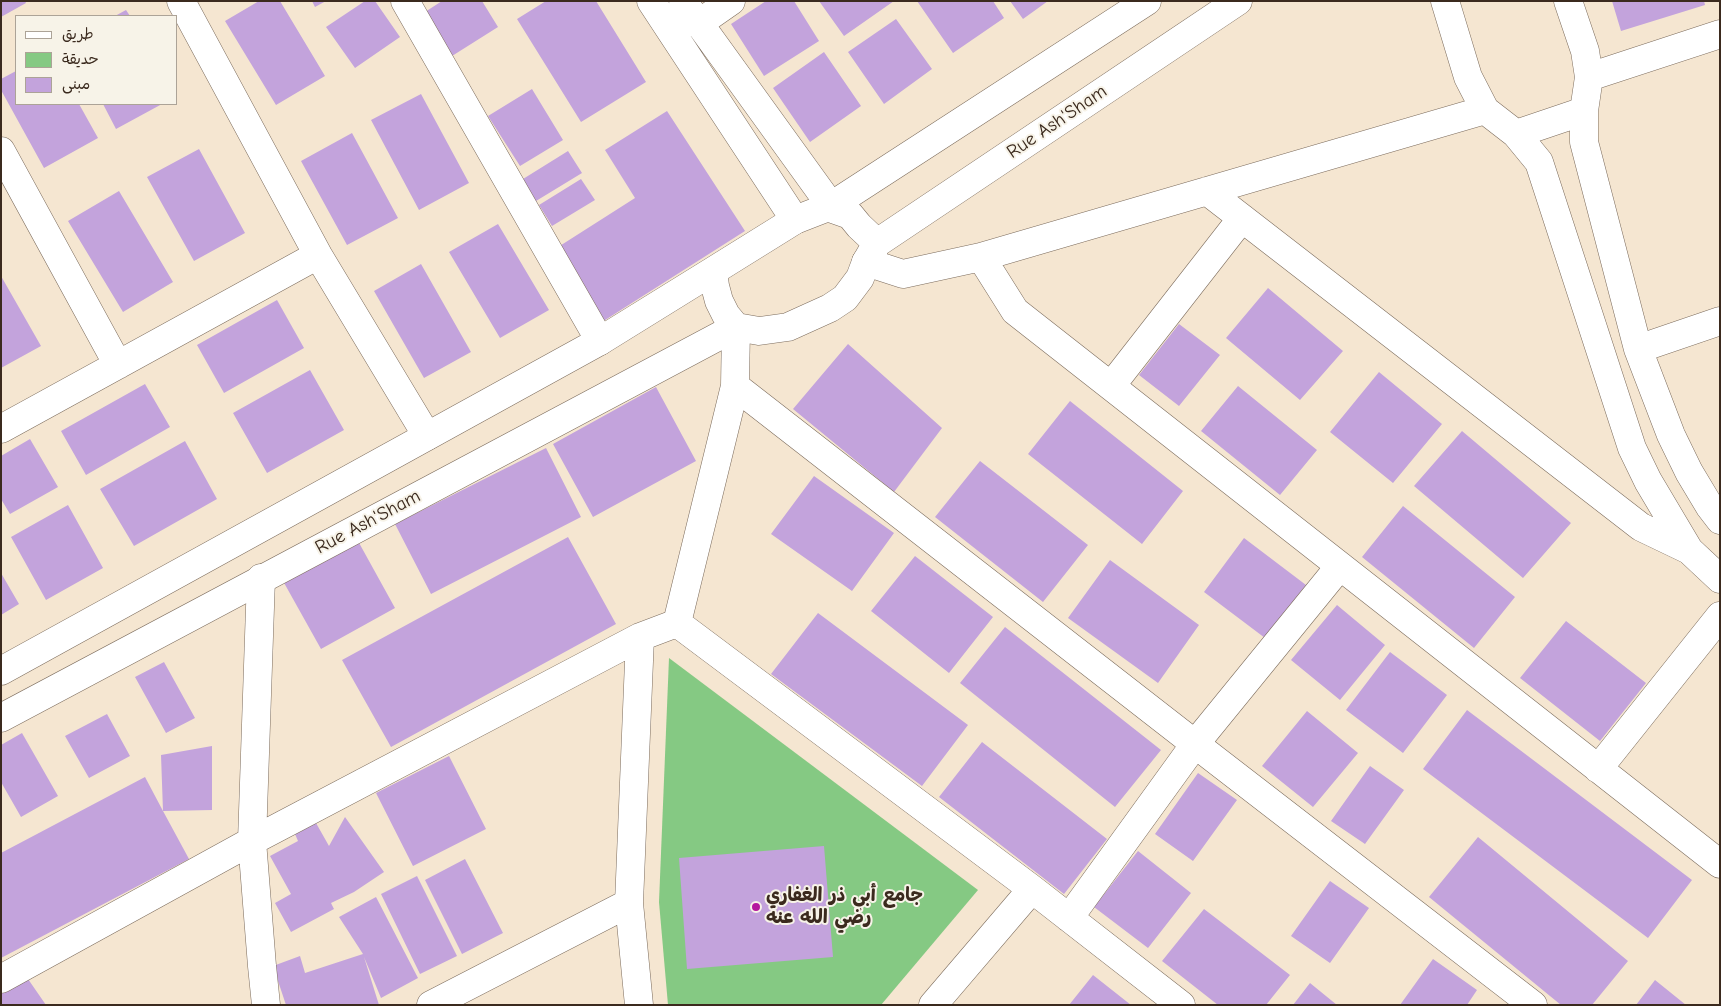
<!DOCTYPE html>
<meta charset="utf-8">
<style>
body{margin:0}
#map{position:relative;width:1721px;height:1006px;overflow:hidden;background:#f5e6d1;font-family:"Comic Neue","Playpen Sans Arabic",sans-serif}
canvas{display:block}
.frame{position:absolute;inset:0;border:2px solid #3b2a1e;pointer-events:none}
.legend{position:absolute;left:15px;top:15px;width:162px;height:90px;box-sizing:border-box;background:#f7f3e8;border:1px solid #aca397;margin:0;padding:6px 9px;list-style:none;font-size:15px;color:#3b2a1e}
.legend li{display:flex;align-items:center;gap:10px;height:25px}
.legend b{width:25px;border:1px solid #aca397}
</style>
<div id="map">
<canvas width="1721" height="1006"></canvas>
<div class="frame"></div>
<ul class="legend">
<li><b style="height:6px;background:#fff"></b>طريق</li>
<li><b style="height:14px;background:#85c983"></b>حديقة</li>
<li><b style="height:14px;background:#c3a3dc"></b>مبنى</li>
</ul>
</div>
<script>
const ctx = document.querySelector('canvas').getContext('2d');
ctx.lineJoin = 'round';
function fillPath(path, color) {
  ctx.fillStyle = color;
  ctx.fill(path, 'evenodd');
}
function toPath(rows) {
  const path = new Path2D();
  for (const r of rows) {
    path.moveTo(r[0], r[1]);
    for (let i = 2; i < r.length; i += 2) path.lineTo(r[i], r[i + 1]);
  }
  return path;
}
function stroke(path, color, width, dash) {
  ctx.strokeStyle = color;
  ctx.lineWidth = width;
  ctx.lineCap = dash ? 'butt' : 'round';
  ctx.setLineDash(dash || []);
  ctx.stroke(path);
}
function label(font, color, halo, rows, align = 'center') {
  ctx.font = font + ' "Comic Neue","Playpen Sans Arabic",sans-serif';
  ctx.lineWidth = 4;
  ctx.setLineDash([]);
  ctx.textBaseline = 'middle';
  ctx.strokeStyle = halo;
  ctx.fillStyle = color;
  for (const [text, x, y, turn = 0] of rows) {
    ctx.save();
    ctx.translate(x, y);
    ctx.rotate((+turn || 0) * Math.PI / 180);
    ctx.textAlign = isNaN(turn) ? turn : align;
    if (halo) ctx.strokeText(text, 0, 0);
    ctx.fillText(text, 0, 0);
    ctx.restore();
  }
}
fillPath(toPath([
 [669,658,978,890,881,1005,668,1005,659,902]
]), '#85c983');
fillPath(toPath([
 [1,1,25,1,26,3,1,17],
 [259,1,280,1,325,76,276,105,225,21],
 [312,1,326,1,315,7],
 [365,1,375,1,400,37,355,68,326,27],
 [442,1,482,1,498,27,452,56,425,12],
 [546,1,596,1,646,82,581,122,517,19],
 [766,1,794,1,819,41,764,76,731,24],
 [819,1,894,1,844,36],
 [917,1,993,1,1004,18,953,53],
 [1010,1,1048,1,1023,19],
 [1612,1,1704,1,1705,5,1621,31],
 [126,10,130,16,115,16],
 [896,19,932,69,884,104,848,52],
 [824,52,861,106,810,142,773,88],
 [16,71,16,104,79,104,98,138,44,168,1,90,1,79],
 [532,89,563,140,520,166,488,116],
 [421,94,469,183,419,210,371,120],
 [103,104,162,104,116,129],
 [667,111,745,231,602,322,555,249,635,198,605,150],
 [352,133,398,218,347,245,301,161],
 [199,149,245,233,194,261,147,177],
 [568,151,582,173,536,201,523,179],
 [581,179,595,200,552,226,539,205],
 [119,191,173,282,123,312,68,221],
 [498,224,549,310,500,338,449,252],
 [421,264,471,352,424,378,374,291],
 [1,276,41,346,1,368],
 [1268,288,1343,351,1300,400,1226,338],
 [277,300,304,348,224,393,197,345],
 [1179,324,1220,355,1179,406,1139,375],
 [848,344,942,428,894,492,793,409],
 [310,370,344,430,267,473,233,413],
 [1379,372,1442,424,1393,483,1330,432],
 [145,384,170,427,86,475,61,431],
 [1238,386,1317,450,1280,495,1201,431],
 [656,387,696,461,593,517,553,444],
 [1070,401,1183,491,1142,544,1028,454],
 [1462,431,1571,523,1523,578,1414,486],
 [30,439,58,487,10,514,1,499,1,456],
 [185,441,217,499,134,546,100,489],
 [546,448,581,517,431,594,395,524],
 [980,461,1088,545,1043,602,935,517],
 [814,476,894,533,852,591,771,534],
 [68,505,103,568,46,600,11,537],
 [1403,506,1515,597,1474,648,1362,557],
 [568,537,616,624,391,747,342,660],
 [1244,538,1306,585,1265,638,1204,592],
 [358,541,395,608,321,649,283,581],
 [915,556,993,617,949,673,871,611],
 [1110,560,1199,625,1158,683,1068,618],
 [1,573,19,604,1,615],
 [1337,605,1385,645,1340,700,1291,660],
 [818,613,968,725,922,786,771,674],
 [1566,621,1646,683,1600,741,1520,678],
 [1005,627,1161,750,1115,807,960,683],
 [1390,652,1447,695,1403,753,1346,710],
 [164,662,195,718,166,733,135,677],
 [1467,710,1692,880,1648,938,1423,769],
 [1307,711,1358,753,1313,807,1262,766],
 [107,714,130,756,89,778,65,736],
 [22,733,58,796,21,817,1,782,1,745],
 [982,742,1107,839,1064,894,939,797],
 [212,746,212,810,163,811,189,859,1,958,1,853,145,777,163,811,161,755],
 [449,756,486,829,413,866,376,793],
 [1370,766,1404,790,1365,844,1331,821],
 [1198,773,1237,800,1193,861,1155,834],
 [345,817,384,872,354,892,331,903,334,909,291,932,275,903,291,894,270,856,298,841,295,834,316,823,329,846],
 [1478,837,1628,961,1592,1005,1561,1005,1429,897],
 [824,846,833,957,687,969,679,858],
 [1138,851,1191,893,1148,948,1094,907],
 [465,859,503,933,462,954,425,880],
 [417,876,457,956,420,974,381,894],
 [1330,881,1369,908,1330,963,1291,936],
 [376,897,418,978,381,998,364,957,379,1005,286,1005,273,966,300,956,305,973,363,954,339,917],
 [1204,909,1290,975,1266,1005,1218,1005,1162,961],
 [1433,959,1477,990,1467,1005,1400,1005],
 [1093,975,1131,1005,1069,1005],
 [28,979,46,1005,1,1005,1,994],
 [1655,980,1686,1005,1636,1005],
 [1310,983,1337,1005,1293,1005]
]), '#c3a3dc');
const minor = toPath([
 [181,1,318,255,427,436],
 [405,1,600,341],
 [651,1,795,220],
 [683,1,831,206],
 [1445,1,1468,77,1485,110,1516,134,1539,162,1632,448,1648,481,1689,550,1720,579],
 [1568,1,1585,51,1589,77,1584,111,1584,142,1638,349,1671,435,1689,472,1710,507,1720,520],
 [698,24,731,1],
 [1589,77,1720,34],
 [1516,134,1584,111],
 [1,151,118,365],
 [1207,191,1641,527,1689,550],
 [981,257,1015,311,1720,864],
 [866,262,903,274,981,257,1485,110],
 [736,327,735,386,1195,744,1533,1005],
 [1638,349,1720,321],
 [735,386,677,623,1032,889,1181,1005],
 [1111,386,1242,218],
 [1,429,318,255],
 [261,578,252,841,262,966,266,1005],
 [1598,769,1720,616],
 [1069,918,1195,744,1340,566],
 [1,979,252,841,640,637,677,623],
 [431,1005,629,903],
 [639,1005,629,903,640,637],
 [933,1005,1032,889]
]);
const major = toPath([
 [831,206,833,209,850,215,859,226,877,243,866,262,860,278,845,298,830,308,788,327,759,331,736,327,726,315,719,301,715,286,713,271,795,220,831,206,1147,1],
 [877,243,1238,1],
 [1,671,600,341,713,271],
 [1,718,736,327]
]);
stroke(minor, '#7c6c5d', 29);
stroke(major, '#7c6c5d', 29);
stroke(minor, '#fff', 28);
stroke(major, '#fff', 28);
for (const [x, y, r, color] of [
 [756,907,5,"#b5179e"]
]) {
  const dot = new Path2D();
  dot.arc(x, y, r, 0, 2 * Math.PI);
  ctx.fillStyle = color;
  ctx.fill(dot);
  stroke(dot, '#f7f3e8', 2);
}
label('19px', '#3b2a1e', '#f7f3e8', [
 ["Rue Ash'Sham",1057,122,-34],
 ["Rue Ash'Sham",368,522,-28]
]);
label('bold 19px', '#3b2a1e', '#f7f3e8', [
 ["جامع أبي ذر الغفاري",766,896],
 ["رضي الله عنه",766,918]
], 'left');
</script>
